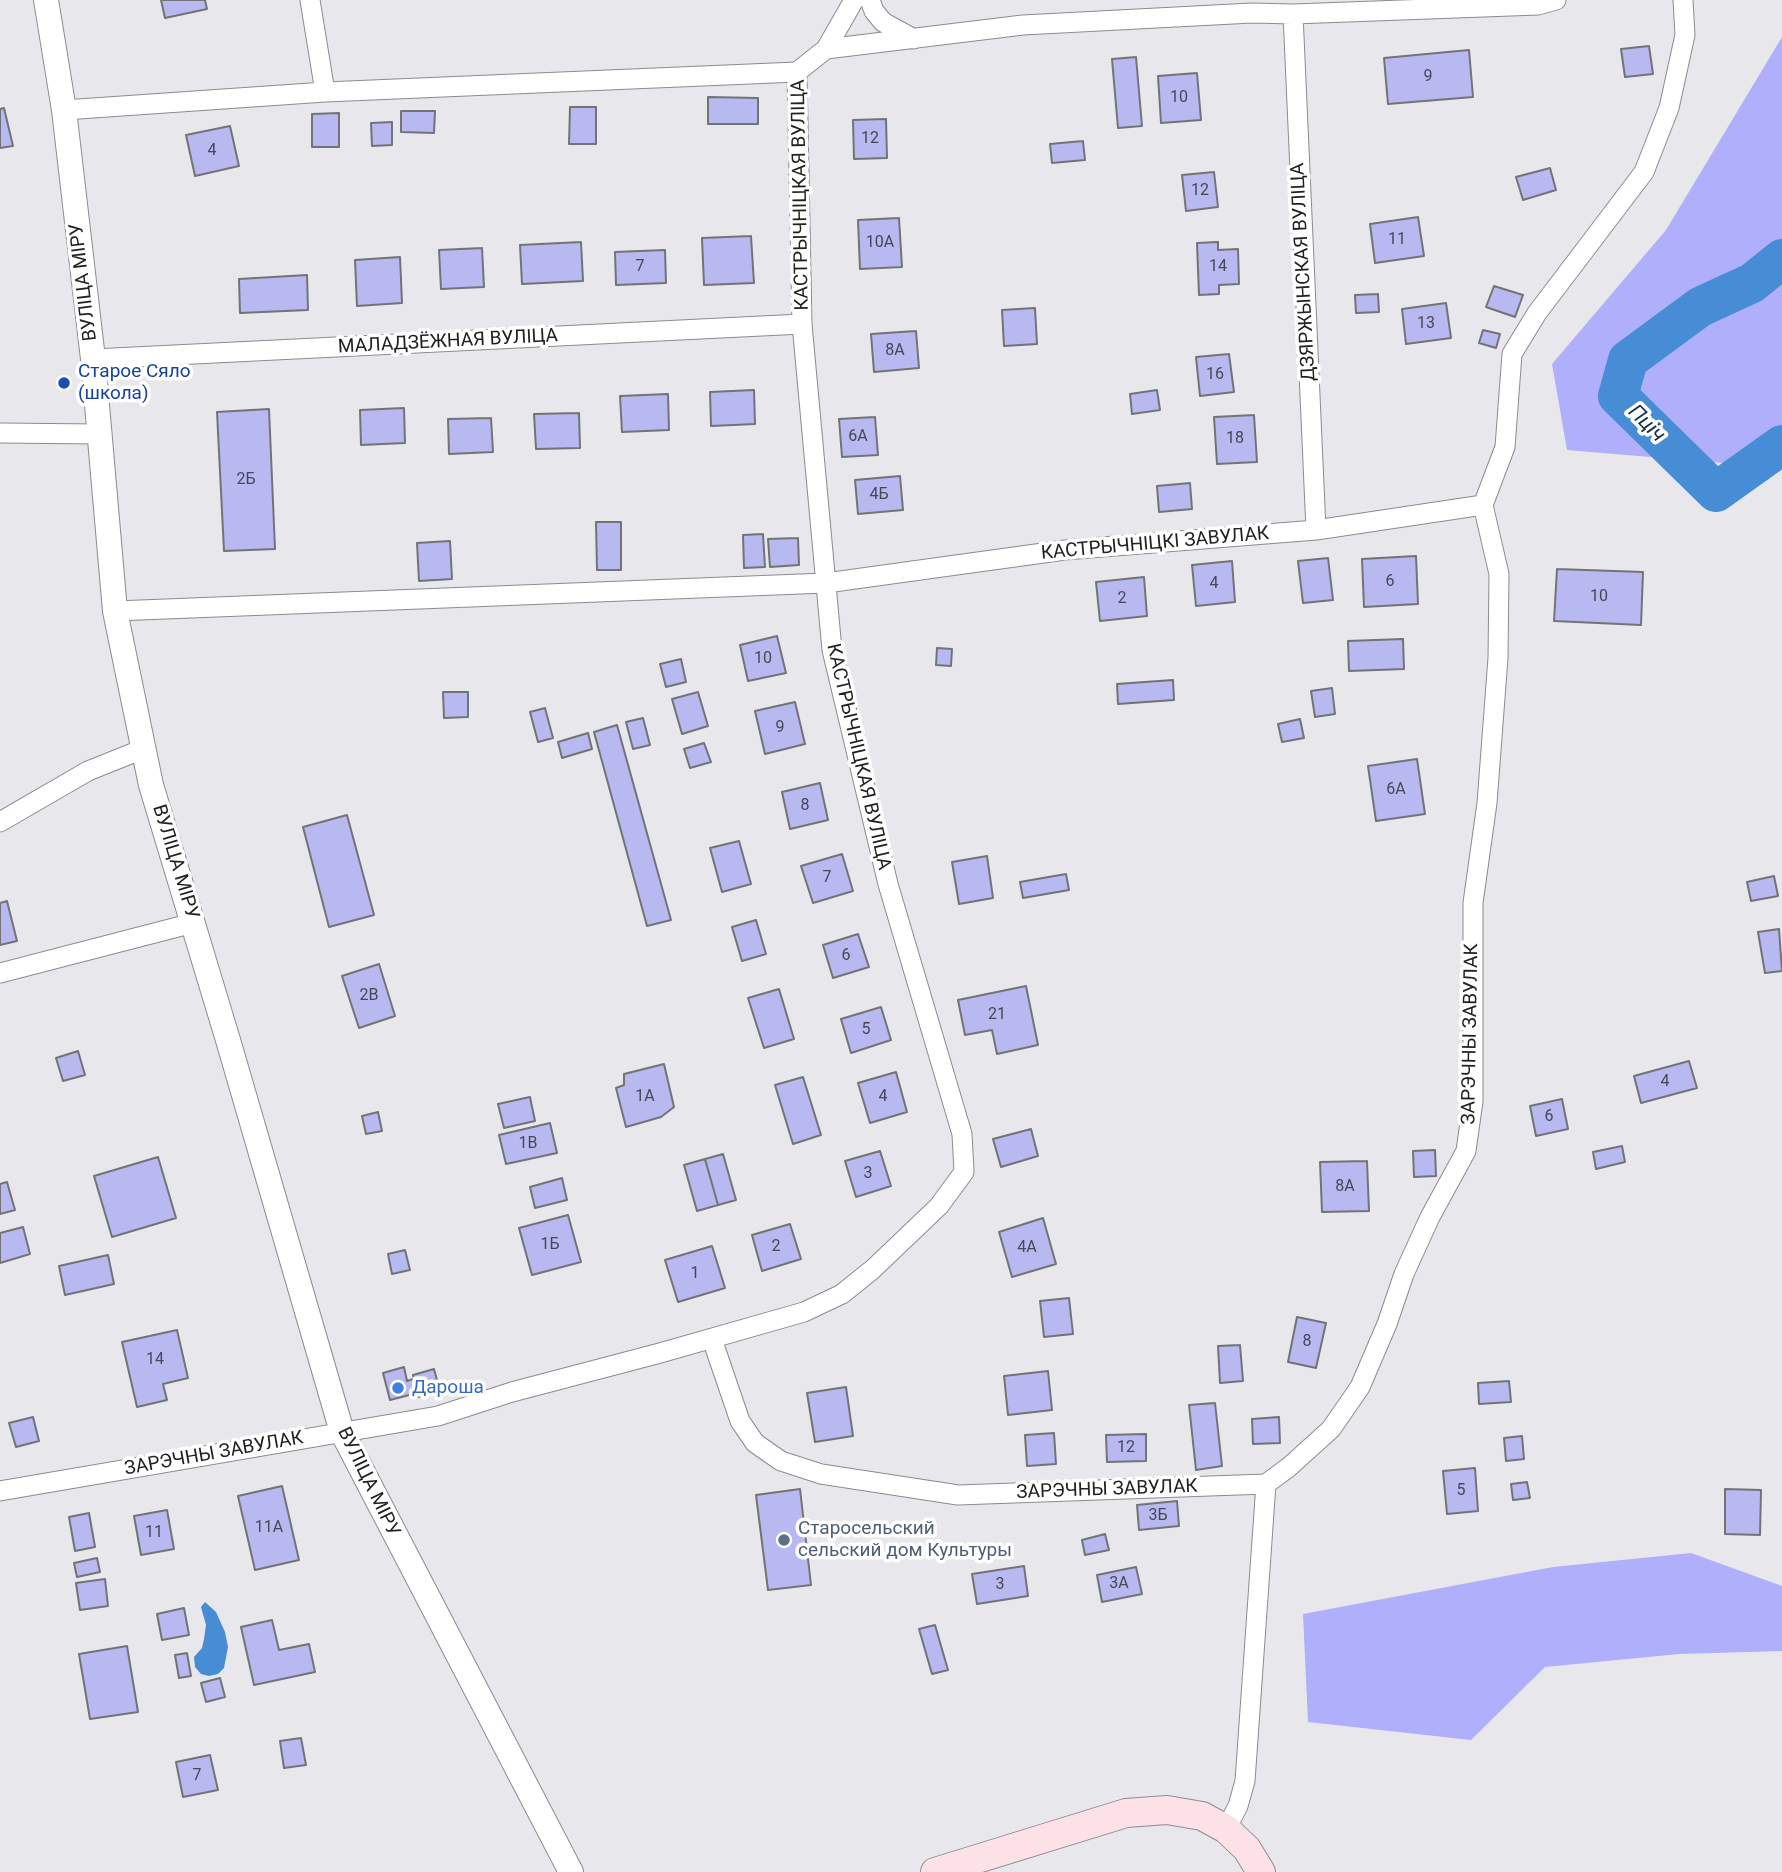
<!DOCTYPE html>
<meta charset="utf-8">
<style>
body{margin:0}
canvas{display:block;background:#e7e7ec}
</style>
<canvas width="1782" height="1872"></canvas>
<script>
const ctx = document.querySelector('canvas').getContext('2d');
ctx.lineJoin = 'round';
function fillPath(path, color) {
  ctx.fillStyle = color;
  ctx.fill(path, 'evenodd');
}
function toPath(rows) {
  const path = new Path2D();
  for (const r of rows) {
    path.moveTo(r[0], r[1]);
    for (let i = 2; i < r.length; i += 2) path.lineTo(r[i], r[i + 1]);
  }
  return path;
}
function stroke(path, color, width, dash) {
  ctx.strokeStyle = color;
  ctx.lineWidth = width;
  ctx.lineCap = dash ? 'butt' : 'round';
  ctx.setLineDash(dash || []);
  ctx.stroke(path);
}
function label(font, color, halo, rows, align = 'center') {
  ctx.font = font + ' Roboto,sans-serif';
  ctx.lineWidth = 7;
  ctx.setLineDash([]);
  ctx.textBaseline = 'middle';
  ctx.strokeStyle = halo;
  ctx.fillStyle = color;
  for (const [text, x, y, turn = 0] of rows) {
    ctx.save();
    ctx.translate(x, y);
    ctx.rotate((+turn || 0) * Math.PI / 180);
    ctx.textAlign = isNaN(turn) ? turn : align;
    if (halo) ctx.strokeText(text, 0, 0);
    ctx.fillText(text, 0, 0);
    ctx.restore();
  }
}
fillPath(toPath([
 [1782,37,1782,468,1567,450,1552,364,1666,230],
 [1691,1553,1782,1586,1782,1651,1679,1654,1545,1667,1471,1740,1308,1722,1303,1614,1553,1567]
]), '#b0affb');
fillPath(toPath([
 [205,1602,216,1612,225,1632,228,1647,224,1668,218,1674,209,1676,201,1674,195,1667,194,1657,202,1648,204,1639,206,1625,201,1607]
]), '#478dd5');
stroke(toPath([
 [1782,259,1752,283,1700,307,1628,360,1618,396,1716,492,1782,445]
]), '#478dd5', 40);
const building = toPath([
 [161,0,205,0,207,9,165,18,161,0],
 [1649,46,1653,74,1625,77,1621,49,1649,46],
 [1469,50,1473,97,1388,104,1384,58,1469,50],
 [1136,57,1142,126,1118,128,1112,59,1136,57],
 [1197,73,1201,120,1161,123,1158,76,1197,73],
 [708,97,758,98,758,124,708,124,708,97],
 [570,107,596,107,596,144,569,144,570,107],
 [4,108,13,146,0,148,0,109,4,108],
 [401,111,435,111,434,133,401,132,401,111],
 [339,113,339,147,312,147,312,114,339,113],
 [886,119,887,158,854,159,853,120,886,119],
 [392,122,392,145,372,146,371,123,392,122],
 [230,126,239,166,195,176,186,135,230,126],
 [1083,141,1085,160,1052,163,1050,144,1083,141],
 [1550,168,1556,190,1523,200,1516,177,1550,168],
 [1214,172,1218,207,1186,211,1182,175,1214,172],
 [1418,217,1424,256,1375,263,1370,224,1418,217],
 [899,218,902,267,860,269,858,220,899,218],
 [751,236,754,283,704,285,702,238,751,236],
 [581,242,583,281,522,284,520,245,581,242],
 [1218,242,1218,250,1238,249,1239,284,1219,285,1219,294,1199,295,1197,243,1218,242],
 [482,248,484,287,441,289,439,250,482,248],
 [665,250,666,283,616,285,615,252,665,250],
 [400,257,402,303,357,306,355,260,400,257],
 [307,275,308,310,240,313,239,279,307,275],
 [1494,286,1523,295,1515,317,1486,307,1494,286],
 [1378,294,1379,312,1356,313,1355,295,1378,294],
 [1446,303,1451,338,1406,344,1402,309,1446,303],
 [1035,308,1037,344,1004,346,1002,310,1035,308],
 [1483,330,1500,334,1496,348,1479,343,1483,330],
 [916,331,919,368,874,372,871,334,916,331],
 [1229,354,1234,392,1200,396,1196,357,1229,354],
 [754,390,755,424,711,426,710,392,754,390],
 [1157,390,1160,410,1132,414,1130,394,1157,390],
 [668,394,669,430,622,432,620,396,668,394],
 [404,408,405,443,361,445,360,410,404,408],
 [269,409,275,549,224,551,217,412,269,409],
 [579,413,580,448,536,449,534,414,579,413],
 [1254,415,1257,462,1217,464,1214,417,1254,415],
 [875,417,878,455,842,457,839,419,875,417],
 [491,418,493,452,449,454,448,419,491,418],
 [900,476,903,510,858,514,855,480,900,476],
 [1190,483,1192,509,1159,512,1157,486,1190,483],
 [596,522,621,522,621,570,597,570,596,522],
 [763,534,765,567,744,568,743,535,763,534],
 [798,538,799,565,770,567,768,539,798,538],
 [450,541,452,579,419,581,417,543,450,541],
 [1416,556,1418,604,1364,607,1362,559,1416,556],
 [1328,558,1333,600,1303,603,1298,561,1328,558],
 [1232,561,1235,602,1196,606,1192,565,1232,561],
 [1557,569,1643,572,1641,625,1554,621,1557,569],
 [1144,577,1147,616,1100,621,1096,582,1144,577],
 [777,636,786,673,748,681,740,645,777,636],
 [1403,639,1404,669,1349,671,1348,641,1403,639],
 [937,648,952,649,951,666,936,665,937,648],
 [681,659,686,682,666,687,660,664,681,659],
 [1173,680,1174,700,1118,704,1117,684,1173,680],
 [1332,688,1335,714,1315,717,1311,691,1332,688],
 [443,692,468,692,468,717,444,718,443,692],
 [698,692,708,726,682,734,672,699,698,692],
 [795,702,805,744,765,754,755,711,795,702],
 [545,708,553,738,538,742,530,712,545,708],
 [643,718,650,745,633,749,626,722,643,718],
 [1300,719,1304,738,1282,742,1278,724,1300,719],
 [617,725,671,920,647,926,594,732,617,725],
 [588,733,592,749,562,758,558,742,588,733],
 [704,743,711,762,690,768,684,749,704,743],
 [1417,759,1425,814,1376,821,1368,766,1417,759],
 [820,783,828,820,790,829,782,792,820,783],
 [347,815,374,915,329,927,303,827,347,815],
 [739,841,751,884,722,892,710,848,739,841],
 [842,854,853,891,813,903,801,866,842,854],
 [987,856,993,898,959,904,952,862,987,856],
 [1066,874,1069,890,1023,898,1020,882,1066,874],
 [1774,876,1778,896,1751,901,1747,882,1774,876],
 [7,901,17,941,0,945,0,903,7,901],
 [756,920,766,954,742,961,732,927,756,920],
 [1779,929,1782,971,1765,973,1758,932,1779,929],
 [858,934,869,967,833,978,823,945,858,934],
 [379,964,395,1016,359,1028,342,976,379,964],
 [1026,986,1038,1045,997,1054,992,1030,965,1035,958,1000,1026,986],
 [779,989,794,1039,764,1048,748,998,779,989],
 [881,1007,891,1040,851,1053,841,1019,881,1007],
 [78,1051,85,1075,63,1081,56,1058,78,1051],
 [1689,1061,1697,1088,1641,1103,1634,1076,1689,1061],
 [664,1064,674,1107,661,1117,626,1127,616,1088,624,1085,624,1074,664,1064],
 [896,1072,907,1112,870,1123,858,1083,896,1072],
 [803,1077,821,1135,793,1144,775,1085,803,1077],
 [530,1097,535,1121,504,1128,498,1104,530,1097],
 [1562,1099,1568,1129,1536,1136,1530,1106,1562,1099],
 [378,1112,382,1131,366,1134,362,1116,378,1112],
 [550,1123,557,1153,506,1164,499,1135,550,1123],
 [1031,1129,1038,1156,1001,1167,993,1139,1031,1129],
 [1622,1146,1625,1162,1596,1169,1593,1152,1622,1146],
 [1435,1150,1436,1176,1414,1177,1413,1151,1435,1150],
 [880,1151,891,1186,856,1197,845,1161,880,1151],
 [723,1154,736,1200,718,1205,705,1159,723,1154],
 [158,1157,176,1218,112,1237,94,1176,158,1157],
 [705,1159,718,1205,697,1211,684,1165,705,1159],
 [1367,1161,1369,1211,1322,1212,1320,1162,1367,1161],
 [562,1178,567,1200,535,1208,530,1187,562,1178],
 [7,1182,15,1210,0,1214,0,1184,7,1182],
 [568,1215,581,1262,532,1275,519,1228,568,1215],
 [1043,1218,1056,1264,1012,1277,999,1232,1043,1218],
 [790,1224,801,1259,762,1271,752,1235,790,1224],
 [23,1227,30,1254,0,1263,0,1233,23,1227],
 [712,1246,725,1288,678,1302,665,1260,712,1246],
 [405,1250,410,1270,392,1274,388,1254,405,1250],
 [108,1255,114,1284,65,1295,59,1266,108,1255],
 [1069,1298,1073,1334,1044,1337,1040,1301,1069,1298],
 [1297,1317,1326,1323,1316,1368,1288,1362,1297,1317],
 [177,1330,188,1378,163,1384,167,1400,137,1407,122,1342,177,1330],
 [1240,1345,1243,1381,1220,1383,1218,1346,1240,1345],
 [404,1367,407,1381,413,1379,417,1393,390,1400,383,1373,404,1367],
 [434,1369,440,1391,418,1397,413,1375,434,1369],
 [1048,1371,1052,1410,1008,1415,1004,1376,1048,1371],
 [1509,1381,1511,1402,1479,1404,1478,1383,1509,1381],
 [846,1387,853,1436,815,1442,807,1393,846,1387],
 [1215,1403,1222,1466,1196,1470,1189,1405,1215,1403],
 [33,1417,39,1441,16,1447,9,1423,33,1417],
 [1279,1417,1280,1443,1253,1444,1252,1419,1279,1417],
 [1054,1433,1056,1464,1027,1466,1025,1435,1054,1433],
 [1146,1434,1146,1461,1107,1462,1106,1435,1146,1434],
 [1522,1436,1524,1459,1506,1461,1504,1438,1522,1436],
 [1475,1468,1478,1511,1447,1514,1443,1471,1475,1468],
 [1527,1482,1530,1498,1513,1500,1511,1484,1527,1482],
 [282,1486,299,1560,255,1570,238,1496,282,1486],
 [800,1489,811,1585,768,1590,756,1495,800,1489],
 [1725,1489,1761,1490,1760,1535,1725,1534,1725,1489],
 [1177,1501,1179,1526,1139,1530,1137,1505,1177,1501],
 [167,1510,174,1549,141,1555,134,1516,167,1510],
 [89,1513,95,1547,75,1551,69,1517,89,1513],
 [1105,1534,1109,1550,1085,1555,1082,1540,1105,1534],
 [97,1558,100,1572,77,1577,74,1563,97,1558],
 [1024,1566,1028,1596,977,1604,972,1574,1024,1566],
 [1136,1567,1142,1594,1102,1602,1097,1575,1136,1567],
 [105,1579,108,1606,80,1610,76,1583,105,1579],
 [184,1608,189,1635,162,1640,157,1614,184,1608],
 [272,1620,279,1650,309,1644,315,1672,254,1685,241,1627,272,1620],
 [935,1625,948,1670,932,1674,919,1629,935,1625],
 [127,1646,138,1712,90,1719,79,1654,127,1646],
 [187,1653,191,1676,179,1678,175,1655,187,1653],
 [220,1678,225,1697,206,1702,201,1683,220,1678],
 [301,1738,306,1765,284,1768,280,1741,301,1738],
 [210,1755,218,1790,183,1797,176,1762,210,1755]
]);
fillPath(building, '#b9b9f1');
stroke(building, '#737377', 2);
const minor = toPath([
 [310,0,325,92],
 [870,0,874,11,883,22,914,39],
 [1293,14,1316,530],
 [826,49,1023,25,1252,13,1293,14,1538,5,1556,0],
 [797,72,826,49,854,0],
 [64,110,325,92,797,72],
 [93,359,802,324],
 [0,433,98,434],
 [1483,505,1505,447,1512,354,1537,313,1644,172,1669,108,1685,35,1683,0],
 [115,611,826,583,1065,550,1316,530,1483,505],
 [0,822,88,771,143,749],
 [0,973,193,923],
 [712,1339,740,1421,755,1443,781,1461,821,1474,958,1495,1266,1484,1289,1467,1331,1429,1360,1387,1387,1324,1404,1274,1430,1217,1466,1151,1473,1101,1473,903,1487,803,1498,658,1499,574,1483,505],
 [0,1491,438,1416,512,1392,660,1353,804,1312,842,1294,873,1269,939,1206,964,1172,962,1134,888,884,832,650,802,324,797,72],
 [1226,1829,1238,1806,1245,1781,1266,1484]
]);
const tertiary = toPath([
 [46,0,64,110,93,359,115,611,151,785,228,1040,342,1432,571,1872]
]);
const secondary = toPath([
 [935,1872,1126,1813,1167,1810,1202,1816,1226,1829,1247,1849,1261,1872]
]);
stroke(minor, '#8b8b90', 21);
stroke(tertiary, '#8b8b90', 26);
stroke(secondary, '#8b8b90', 30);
stroke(minor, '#fff', 19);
stroke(tertiary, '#fff', 24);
stroke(secondary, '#fce2e6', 28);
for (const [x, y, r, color] of [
 [64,383,7,"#1a4fb4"],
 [398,1388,7,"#3f7fe0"],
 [784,1540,7,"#5c6f8a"]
]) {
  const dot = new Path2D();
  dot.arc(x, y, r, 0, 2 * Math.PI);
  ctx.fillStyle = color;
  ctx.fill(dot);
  stroke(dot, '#fff', 2.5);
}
label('16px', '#474756', null, [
 ["9",1428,77],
 ["10",1179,98],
 ["12",870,139],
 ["4",212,151],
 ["12",1200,191],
 ["11",1397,240],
 ["10А",880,243],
 ["7",640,267],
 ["14",1218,267],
 ["13",1426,324],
 ["8А",895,351],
 ["16",1215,375],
 ["6А",858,437],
 ["18",1235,439],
 ["2Б",246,480],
 ["4Б",879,495],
 ["6",1390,582],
 ["4",1214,584],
 ["10",1599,597],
 ["2",1122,599],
 ["10",763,659],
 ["9",780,728],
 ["6А",1396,790],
 ["8",805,806],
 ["7",827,878],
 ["6",846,956],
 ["2В",369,996],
 ["21",997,1015],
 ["5",866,1030],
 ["4",1665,1082],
 ["1А",645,1097],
 ["4",883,1097],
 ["6",1549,1117],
 ["1В",528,1144],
 ["3",868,1174],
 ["8А",1345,1187],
 ["1Б",550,1245],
 ["2",776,1247],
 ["4А",1027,1248],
 ["1",695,1274],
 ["8",1307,1342],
 ["14",155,1360],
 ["12",1126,1448],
 ["5",1461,1491],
 ["3Б",1158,1516],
 ["11А",269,1528],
 ["11",154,1533],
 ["3А",1119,1584],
 ["3",1000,1585],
 ["7",197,1776]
]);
label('19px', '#212122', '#fff', [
 ["КАСТРЫЧНІЦКАЯ ВУЛІЦА",801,195,-91],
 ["ДЗЯРЖЫНСКАЯ ВУЛІЦА",1304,272,-93],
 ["ВУЛІЦА МІРУ",84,282,-97],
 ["МАЛАДЗЁЖНАЯ ВУЛІЦА",448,342,-3],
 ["КАСТРЫЧНІЦКІ ЗАВУЛАК",1155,544,-5],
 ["КАСТРЫЧНІЦКАЯ ВУЛІЦА",858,757,77],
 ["ВУЛІЦА МІРУ",175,862,73],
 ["ЗАРЭЧНЫ ЗАВУЛАК",1471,1034,-89],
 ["ЗАРЭЧНЫ ЗАВУЛАК",214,1454,-10],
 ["ВУЛІЦА МІРУ",368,1482,64],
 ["ЗАРЭЧНЫ ЗАВУЛАК",1107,1490,-2]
]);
label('19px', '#164399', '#fff', [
 ["Старое Сяло",78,372],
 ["(школа)",78,394]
], 'left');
label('19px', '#366cbe', '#fff', [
 ["Дароша",412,1388]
], 'left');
label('19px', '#4e5e75', '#fff', [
 ["Старосельский",798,1529],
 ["сельский дом Культуры",798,1551]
], 'left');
label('italic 21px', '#112e4b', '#fff', [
 ["Пціч",1646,424,45]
]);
</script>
